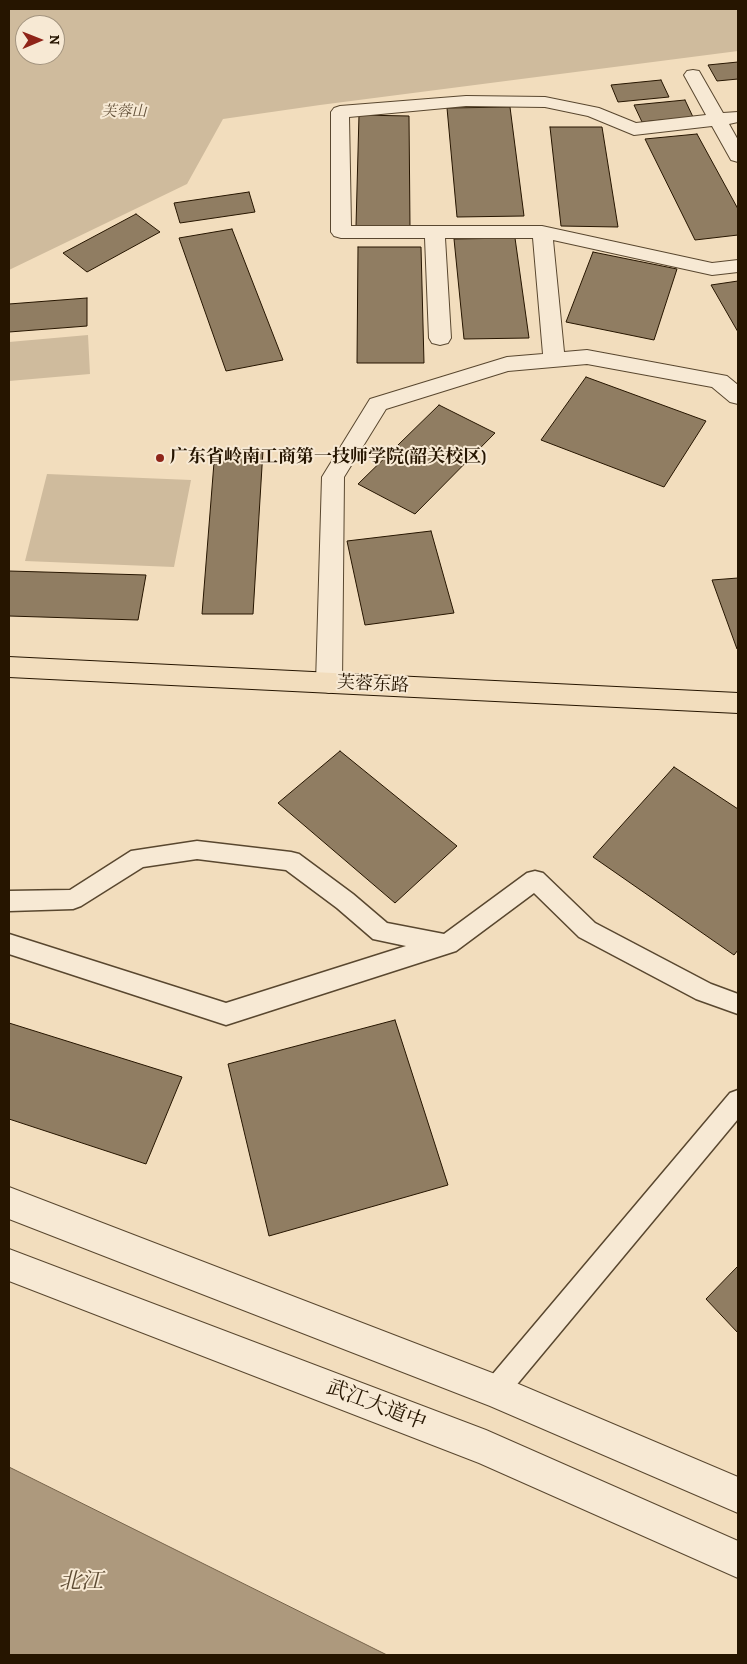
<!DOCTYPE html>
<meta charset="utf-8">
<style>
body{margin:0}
#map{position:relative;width:747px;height:1664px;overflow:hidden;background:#f2ddbd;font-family:Alegreya,serif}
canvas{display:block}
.frame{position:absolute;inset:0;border:10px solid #261500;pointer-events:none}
.north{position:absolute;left:15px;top:15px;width:50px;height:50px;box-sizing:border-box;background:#f7e9d4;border:1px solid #a3947f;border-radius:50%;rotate:89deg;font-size:14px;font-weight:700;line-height:20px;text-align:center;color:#261500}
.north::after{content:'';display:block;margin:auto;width:18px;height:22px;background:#8f2418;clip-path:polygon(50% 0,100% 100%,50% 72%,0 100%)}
</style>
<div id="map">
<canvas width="747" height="1664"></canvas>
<div class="frame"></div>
<div class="north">N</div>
</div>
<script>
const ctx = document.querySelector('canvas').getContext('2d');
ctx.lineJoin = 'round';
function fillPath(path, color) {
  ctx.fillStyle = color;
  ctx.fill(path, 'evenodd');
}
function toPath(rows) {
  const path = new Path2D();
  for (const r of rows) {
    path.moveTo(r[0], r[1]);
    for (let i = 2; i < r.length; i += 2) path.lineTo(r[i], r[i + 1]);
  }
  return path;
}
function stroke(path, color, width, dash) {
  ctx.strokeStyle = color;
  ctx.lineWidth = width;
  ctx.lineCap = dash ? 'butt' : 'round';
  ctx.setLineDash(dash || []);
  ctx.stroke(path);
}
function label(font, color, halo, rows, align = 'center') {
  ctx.font = font + ' Alegreya,"Noto Serif SC",serif';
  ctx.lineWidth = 4;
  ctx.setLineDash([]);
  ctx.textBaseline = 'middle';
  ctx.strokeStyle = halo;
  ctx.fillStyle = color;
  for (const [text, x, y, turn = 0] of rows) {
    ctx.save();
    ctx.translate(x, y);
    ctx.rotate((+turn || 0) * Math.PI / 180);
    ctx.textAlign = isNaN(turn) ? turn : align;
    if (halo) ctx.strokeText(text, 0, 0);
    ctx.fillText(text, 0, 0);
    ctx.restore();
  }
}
fillPath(toPath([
 [9,9,738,9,738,51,320,105,223,119,187,184,9,270],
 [25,25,55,25,55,55,25,55],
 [88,335,90,374,9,381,9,342],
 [47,474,191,480,174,567,25,561]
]), '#cfbb9d');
const water = toPath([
 [9,1467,387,1655,9,1655,9,1467]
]);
fillPath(water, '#ad997d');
stroke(water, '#77644b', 1);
const building = toPath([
 [738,62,738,79,717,81,708,65,738,62],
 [661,80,669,97,618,102,611,85,661,80],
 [685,100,693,117,642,122,634,105,685,100],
 [510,107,524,216,457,217,447,108,510,107],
 [359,115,409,116,410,227,356,226,359,115],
 [550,127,602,127,618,227,561,226,550,127],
 [697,134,738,209,738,235,695,240,645,139,697,134],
 [249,192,255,212,180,223,174,203,249,192],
 [136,214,160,232,87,272,63,253,136,214],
 [232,229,283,360,226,371,179,238,232,229],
 [515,238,529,338,464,339,454,239,515,238],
 [358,247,421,247,424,363,357,363,358,247],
 [593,252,677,269,654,340,566,322,593,252],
 [738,281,738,332,711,285,738,281],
 [87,298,87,326,9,332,9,304,87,298],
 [586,377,706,421,664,487,541,440,586,377],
 [439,405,495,433,415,514,358,484,439,405],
 [215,450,263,450,253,614,202,614,215,450],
 [431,531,454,613,365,625,347,541,431,531],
 [9,571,146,575,138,620,9,616,9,571],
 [738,578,738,648,737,649,712,580,738,578],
 [340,751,457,846,395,903,278,803,340,751],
 [674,767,738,809,738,950,734,955,593,857,674,767],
 [395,1020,448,1185,269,1236,228,1064,395,1020],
 [9,1023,182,1077,146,1164,9,1119,9,1023],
 [738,1266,738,1333,706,1299,738,1266]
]);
fillPath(building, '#907d62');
stroke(building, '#261500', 1);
const pedestrian = toPath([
 [197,841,291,852,299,854,353,894,387,923,444,934,527,873,535,871,543,873,595,923,711,984,738,994,738,1014,696,999,579,937,534,893,456,951,226,1025,9,954,9,934,226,1003,406,946,373,939,337,908,286,870,197,859,143,867,81,906,73,909,9,911,9,891,70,890,131,851,197,841],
 [738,1090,738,1119,504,1400,495,1404,486,1400,482,1391,486,1382,730,1093,738,1090]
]);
const minor = toPath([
 [693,70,699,71,723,113,738,112,738,122,729,124,738,140,738,162,731,160,712,126,634,135,588,116,545,107,466,106,349,117,351,226,542,226,712,263,738,260,738,272,712,275,553,240,564,352,587,350,727,376,738,385,738,404,730,402,712,387,587,364,508,371,386,409,344,477,342,683,338,690,329,693,320,690,316,683,322,477,370,399,507,357,543,354,533,238,445,238,451,338,448,343,440,345,432,343,429,338,425,238,341,238,334,236,331,232,331,112,334,108,340,106,466,96,545,97,599,108,636,123,706,115,684,75,687,71,693,70]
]);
const tertiary = toPath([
 [9,1187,495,1374,738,1477,738,1513,490,1406,9,1219,9,1187],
 [9,1249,486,1430,738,1541,738,1578,479,1463,9,1281,9,1249]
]);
const primary = toPath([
 [9,657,738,693,738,713,9,677,9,657]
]);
stroke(pedestrian, '#59472f', 3);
stroke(minor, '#59472f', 2);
stroke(tertiary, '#59472f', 2);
stroke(primary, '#261500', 2);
fillPath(pedestrian, '#f7e9d4');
fillPath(minor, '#f7e9d4');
fillPath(tertiary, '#f7e9d4');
fillPath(primary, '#f2ddbd');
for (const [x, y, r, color] of [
 [160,458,5,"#8f2418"]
]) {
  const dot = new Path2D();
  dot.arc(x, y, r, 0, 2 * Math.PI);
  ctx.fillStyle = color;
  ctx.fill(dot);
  stroke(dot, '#f7e9d4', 2);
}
label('italic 15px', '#614f37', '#f7e9d4', [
 ["芙蓉山",124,112]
]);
label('bold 18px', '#261500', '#f7e9d4', [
 ["广东省岭南工商第一技师学院(韶关校区)",170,458]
], 'left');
label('18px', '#261500', '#f7e9d4', [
 ["芙蓉东路",373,685,3]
]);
label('21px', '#261500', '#f7e9d4', [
 ["武江大道中",376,1406,21]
]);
label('italic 22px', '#5c4a32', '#f7e9d4', [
 ["北江",81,1583]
]);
</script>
